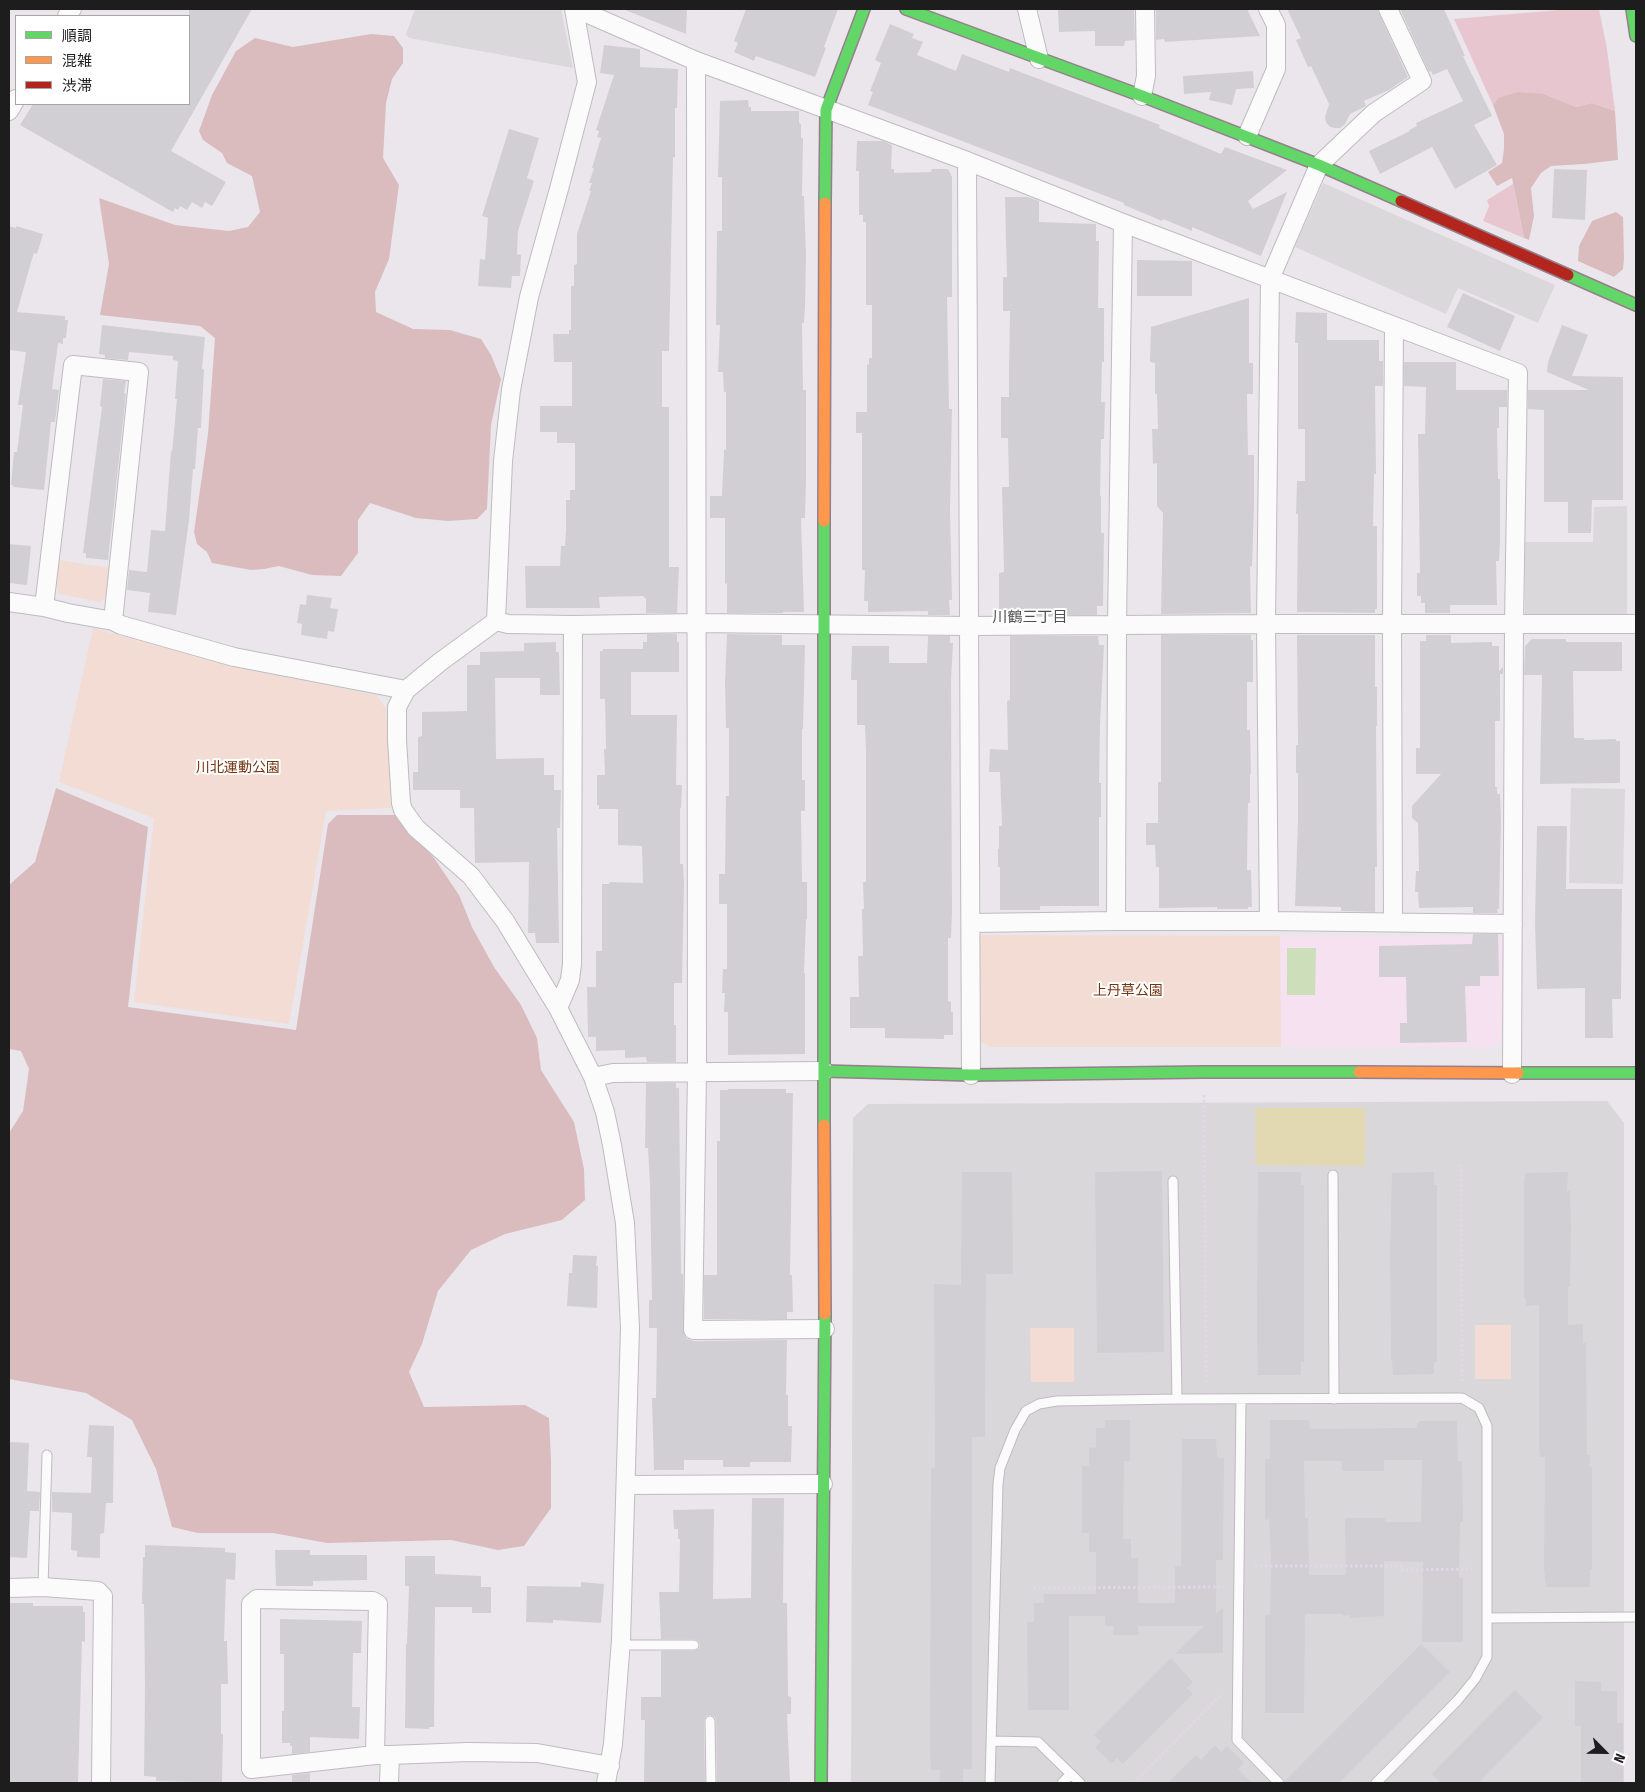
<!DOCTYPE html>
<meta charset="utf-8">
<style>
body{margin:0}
#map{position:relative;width:1645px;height:1792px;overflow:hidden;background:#ebe6eb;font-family:"Fira Sans Condensed","Noto Sans JP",sans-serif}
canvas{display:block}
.frame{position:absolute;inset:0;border:10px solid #1d1d1d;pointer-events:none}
.legend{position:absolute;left:15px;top:15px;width:175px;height:90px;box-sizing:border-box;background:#fff;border:1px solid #a5a5a5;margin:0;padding:6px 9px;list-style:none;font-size:15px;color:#1d1d1d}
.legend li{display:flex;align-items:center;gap:10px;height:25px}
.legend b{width:25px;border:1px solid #a5a5a5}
.north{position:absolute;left:1580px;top:1727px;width:50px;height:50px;-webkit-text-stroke:4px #fff;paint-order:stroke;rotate:113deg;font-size:14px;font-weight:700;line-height:20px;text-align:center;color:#1d1d1d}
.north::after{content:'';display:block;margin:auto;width:18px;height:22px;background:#1d1d1d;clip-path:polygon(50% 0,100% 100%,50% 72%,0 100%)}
</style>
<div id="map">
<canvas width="1645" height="1792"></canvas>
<div class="frame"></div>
<ul class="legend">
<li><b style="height:6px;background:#63d668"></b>順調</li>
<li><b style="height:6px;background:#ff974d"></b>混雑</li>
<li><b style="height:6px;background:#b3261e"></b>渋滞</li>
</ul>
<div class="north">N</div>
</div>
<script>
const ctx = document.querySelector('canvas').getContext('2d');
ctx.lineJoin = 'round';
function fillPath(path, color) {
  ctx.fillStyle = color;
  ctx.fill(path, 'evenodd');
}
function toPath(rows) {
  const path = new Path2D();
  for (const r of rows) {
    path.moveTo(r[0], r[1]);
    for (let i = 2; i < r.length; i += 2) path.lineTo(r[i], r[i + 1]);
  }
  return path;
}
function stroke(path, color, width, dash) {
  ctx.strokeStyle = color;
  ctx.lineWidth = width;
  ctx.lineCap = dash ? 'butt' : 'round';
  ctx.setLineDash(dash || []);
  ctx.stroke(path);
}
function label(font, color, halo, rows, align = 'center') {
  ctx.font = font + ' "Fira Sans Condensed","Noto Sans JP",sans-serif';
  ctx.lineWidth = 4;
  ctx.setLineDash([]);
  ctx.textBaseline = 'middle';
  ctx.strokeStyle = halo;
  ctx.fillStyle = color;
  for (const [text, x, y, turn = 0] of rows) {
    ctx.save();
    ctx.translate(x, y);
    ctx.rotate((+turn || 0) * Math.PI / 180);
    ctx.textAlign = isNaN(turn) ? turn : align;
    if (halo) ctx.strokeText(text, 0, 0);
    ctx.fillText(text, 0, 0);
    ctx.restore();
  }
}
fillPath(toPath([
 [1607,1101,1624,1123,1624,1783,851,1783,853,1118,868,1104]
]), '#dad7da');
fillPath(toPath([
 [1280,936,1497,937,1504,942,1502,1040,1496,1047,1281,1047]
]), '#f5e1f0');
fillPath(toPath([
 [1570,9,1599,9,1607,49,1615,111,1592,103,1576,107,1544,94,1498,98,1493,105,1454,19],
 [1513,184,1524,238,1483,221,1489,206,1487,200]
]), '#e8c6d0');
fillPath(toPath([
 [371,34,394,36,403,48,403,63,392,79,386,103,383,158,399,185,389,259,375,292,376,312,413,329,450,330,481,339,491,355,501,379,491,425,487,509,477,519,448,521,416,518,370,503,358,520,358,553,341,576,312,575,279,566,264,569,251,570,212,563,207,552,197,544,194,532,208,434,215,338,200,326,100,315,109,264,99,198,175,225,229,231,248,227,260,212,252,176,227,163,222,153,203,140,199,131,212,95,236,51,255,38,293,47],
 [1518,92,1544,94,1576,107,1592,103,1615,111,1618,160,1584,164,1551,166,1541,173,1531,188,1534,216,1529,240,1524,238,1512,178,1497,186,1488,172,1502,163,1504,149,1504,134,1493,105,1498,98],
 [1616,212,1623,217,1624,259,1623,269,1614,277,1578,261,1579,246,1592,221],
 [56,788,148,827,128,1007,296,1030,328,824,337,815,396,815,434,858,459,895,472,927,494,967,521,1005,537,1038,541,1070,574,1122,584,1169,585,1200,562,1220,505,1234,471,1250,438,1291,422,1344,409,1372,424,1407,525,1405,549,1418,551,1460,551,1508,524,1546,498,1550,451,1540,327,1543,273,1533,198,1533,172,1527,156,1469,132,1420,86,1393,9,1379,9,1133,23,1111,29,1069,21,1051,9,1049,9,885,35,862]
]), '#dabcbf');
fillPath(toPath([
 [59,560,110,568,107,596,100,602,60,594,55,585],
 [93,628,244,669,376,695,386,709,391,808,326,811,289,1024,134,1002,154,818,59,782],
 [982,935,1280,936,1281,1047,991,1047,981,1042,977,1034,976,943],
 [1475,1325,1511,1325,1511,1379,1475,1379],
 [1030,1328,1074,1328,1074,1382,1031,1382]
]), '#f2dcd4');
fillPath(toPath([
 [1255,1108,1365,1108,1365,1166,1256,1165]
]), '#e2d9b2');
fillPath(toPath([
 [415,9,561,9,573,68,409,38,406,34],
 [1323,183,1555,285,1538,323,1458,288,1446,314,1295,247],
 [1627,506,1627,614,1525,614,1525,542,1593,542,1594,507],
 [1571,788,1625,789,1623,884,1569,883]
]), '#dad8da');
fillPath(toPath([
 [1287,948,1316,948,1315,995,1287,995]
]), '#cddebb');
fillPath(toPath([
 [189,9,252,9,171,151,226,182,212,206,205,202,202,208,192,202,187,210,180,206,178,210,175,208,173,212,20,125,33,104,189,104],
 [625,9,687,9,686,34,625,10],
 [746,9,838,9,824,47,826,48,815,77,756,56,754,61,734,52,738,43,734,41],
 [1058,9,1134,9,1135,40,1125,41,1124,46,1095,46,1095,31,1059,32],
 [1156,9,1247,9,1260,36,1165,42,1164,39,1156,40],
 [1287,9,1377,9,1408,77,1389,90,1364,101,1366,106,1350,114,1345,124,1340,128,1335,128,1330,127,1326,122,1325,117,1329,104,1311,66,1308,67,1296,40,1301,38],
 [1400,9,1444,9,1465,56,1463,56,1492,116,1474,125,1497,165,1455,189,1432,147,1380,174,1369,151,1410,131,1409,130,1417,126,1416,123,1463,101,1447,69,1433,75,1431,71,1429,72],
 [890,24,914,34,912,38,923,42,917,55,956,71,962,54,1009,72,1010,68,1160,125,1159,128,1221,154,1225,147,1287,170,1248,201,1253,209,1287,192,1261,256,1192,227,1192,231,1163,219,1162,221,1124,205,1124,203,868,105,873,92,870,91,881,63,875,60],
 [604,45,640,49,640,67,678,69,677,108,675,108,675,157,673,157,669,351,662,351,662,407,669,407,669,567,679,567,677,613,646,613,646,598,644,598,644,596,599,597,600,608,526,608,525,566,560,566,561,546,565,546,566,530,566,500,570,500,570,490,575,490,575,443,557,443,557,432,540,432,540,406,572,406,572,362,554,362,553,334,569,334,569,330,571,330,571,286,574,286,574,265,577,264,577,234,591,191,589,191,592,183,589,183,594,168,592,168,601,138,597,137,599,131,596,130,614,75,600,73],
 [1253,71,1254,88,1236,89,1232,105,1209,100,1211,92,1184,94,1183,76],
 [748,100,749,107,751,107,751,111,799,111,799,123,801,124,801,138,803,138,802,196,804,196,806,257,805,307,804,323,802,323,803,390,806,390,806,481,805,518,801,518,804,612,783,612,783,613,727,613,727,583,725,584,725,518,710,518,710,496,722,496,724,450,726,450,726,392,724,392,723,372,718,372,720,325,716,325,717,231,722,231,722,177,718,177,720,101],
 [509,129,539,138,527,178,534,181,518,231,517,254,521,255,520,276,512,276,511,288,478,286,480,259,485,260,488,218,482,216],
 [857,141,883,141,892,145,891,169,894,169,894,173,931,172,932,169,948,169,952,177,952,297,947,297,949,409,952,409,950,510,952,600,949,600,950,615,928,615,928,611,868,612,868,601,864,601,865,570,862,570,862,433,856,433,856,412,867,412,867,364,869,365,869,358,872,358,872,305,866,305,866,222,863,222,863,215,859,215,859,171,856,171],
 [1554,169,1587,170,1585,220,1552,218],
 [1005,197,1028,197,1039,201,1039,222,1096,224,1096,241,1099,241,1098,308,1104,308,1104,362,1102,362,1101,402,1105,402,1104,439,1101,439,1100,496,1101,496,1101,533,1104,533,1103,606,1097,606,1097,615,1009,615,1009,613,999,613,999,573,1004,572,1002,487,1009,487,1008,438,1001,438,1001,397,1009,397,1009,370,1010,311,1003,311,1003,277,1007,277],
 [9,226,16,228,16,226,43,234,37,254,34,253,31,262,17,312,65,316,65,320,68,320,66,338,63,338,63,344,58,343,52,389,59,390,55,422,51,422,44,490,13,487,13,485,11,485,14,452,17,452,23,405,18,405,26,352,9,350],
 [1137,260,1192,261,1192,296,1137,296],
 [1463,293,1515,316,1500,351,1447,327],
 [1249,298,1249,363,1253,363,1253,394,1247,394,1248,455,1254,455,1254,505,1252,567,1250,566,1251,613,1161,614,1163,513,1157,506,1157,463,1153,464,1152,429,1158,429,1157,394,1155,394,1155,363,1150,362,1151,327],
 [1296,312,1327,313,1327,340,1379,340,1379,361,1383,361,1383,386,1375,386,1376,474,1374,474,1373,526,1377,526,1377,609,1375,609,1375,613,1297,612,1298,514,1296,514,1297,481,1305,481,1305,429,1298,429,1298,343,1295,343],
 [102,325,205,337,202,369,204,369,201,428,198,428,195,469,193,469,189,520,176,615,148,612,150,593,127,590,129,570,147,572,151,530,165,531,171,451,172,452,177,399,175,399,178,361,173,360,173,356,129,352,128,360,105,358,105,355,99,354],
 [1562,325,1588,335,1572,376,1623,377,1623,500,1592,500,1591,533,1568,533,1568,502,1544,502,1544,410,1528,409,1528,390,1589,390,1547,372,1548,362],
 [1404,362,1456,362,1456,390,1507,390,1507,407,1499,407,1499,428,1497,428,1498,479,1500,479,1500,542,1499,561,1496,561,1497,605,1450,605,1450,613,1425,613,1425,603,1421,603,1421,596,1417,596,1417,573,1420,573,1418,434,1425,434,1426,387,1404,386],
 [103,379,126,381,124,393,126,394,108,560,86,558,86,553,83,553,102,407,100,406],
 [9,544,31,546,27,585,9,583],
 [307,595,332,598,330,608,338,609,334,632,328,631,327,639,301,635,302,624,297,623,300,604,306,605],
 [647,634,677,634,677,642,679,642,679,672,631,672,631,715,677,715,676,785,682,785,681,808,680,808,680,864,683,864,684,884,682,983,674,983,674,1025,676,1025,676,1062,647,1062,646,1057,625,1058,625,1050,596,1051,596,1037,588,1037,587,987,596,987,596,951,602,951,602,884,609,884,610,882,643,883,642,846,618,845,618,809,599,809,599,805,597,805,597,775,605,775,604,749,606,749,605,699,600,699,600,651,603,651,603,649,643,649,643,642,647,642],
 [727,634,782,635,782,645,805,645,803,729,802,729,802,780,805,780,805,811,801,811,802,882,807,882,807,919,806,919,804,973,805,973,805,1054,728,1055,728,1012,724,1012,725,993,722,993,723,969,727,969,727,904,719,904,719,874,725,874,726,796,729,796,729,728,726,728,725,682],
 [1161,635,1251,635,1251,640,1253,640,1253,682,1247,682,1247,730,1250,730,1251,774,1250,774,1250,803,1248,803,1247,870,1251,870,1252,907,1248,907,1248,909,1217,909,1217,907,1159,908,1159,867,1156,867,1155,845,1146,845,1146,823,1158,823,1158,782,1161,782],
 [1297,635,1375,635,1375,687,1377,687,1377,726,1376,726,1377,867,1375,867,1375,912,1341,911,1341,907,1295,906,1298,820,1298,773,1296,773,1296,745,1298,745],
 [1426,635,1451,635,1451,643,1492,642,1492,646,1499,646,1499,671,1503,667,1503,674,1500,674,1500,721,1495,721,1495,787,1497,787,1497,794,1500,794,1501,820,1499,909,1497,909,1498,913,1473,913,1473,907,1419,908,1418,892,1415,892,1416,871,1419,871,1418,823,1412,818,1412,806,1441,774,1416,774,1416,748,1420,748,1420,641,1426,641],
 [928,636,950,636,950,643,953,643,951,681,952,912,951,938,948,938,948,1001,951,1002,951,1012,953,1012,953,1035,944,1035,944,1039,885,1038,885,1028,850,1028,850,997,859,997,858,956,863,956,862,909,864,909,863,882,866,882,866,753,865,725,857,725,857,680,851,680,852,646,889,646,889,663,927,663],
 [1010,636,1098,636,1099,645,1104,645,1100,725,1099,783,1101,783,1101,817,1099,817,1099,906,1040,906,1040,910,1000,910,1000,867,998,867,998,849,999,849,999,826,1002,826,1000,772,989,772,990,749,1008,750,1007,701,1010,700],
 [1532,639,1566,639,1566,642,1622,642,1622,671,1573,671,1574,738,1584,738,1584,740,1616,739,1616,741,1620,741,1620,783,1540,784,1542,675,1524,675,1525,646],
 [556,642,556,652,559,652,560,695,540,695,540,678,495,678,496,759,544,758,544,775,554,775,554,790,561,790,560,828,557,828,559,943,536,943,535,933,528,933,529,862,475,863,474,808,460,808,460,790,413,790,413,772,418,772,418,737,422,736,422,712,467,711,467,665,480,665,480,652,524,651,524,643],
 [1537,826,1567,826,1566,889,1622,889,1621,999,1612,999,1613,1038,1585,1038,1585,988,1537,989,1535,922],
 [1473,934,1498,934,1499,976,1480,976,1480,986,1465,986,1467,1042,1400,1043,1400,1023,1407,1023,1406,977,1379,977,1379,946,1472,944],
 [646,1083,676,1083,676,1088,679,1088,681,1274,683,1274,684,1335,687,1339,693,1341,787,1340,786,1395,788,1395,788,1426,792,1426,791,1462,750,1462,750,1467,723,1467,723,1460,684,1460,684,1470,654,1470,652,1398,656,1398,657,1328,649,1328,649,1300,652,1300,650,1185,648,1148,645,1148],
 [728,1089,786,1089,786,1093,793,1093,790,1275,792,1275,793,1312,787,1312,787,1319,704,1319,704,1275,717,1275,717,1141,720,1141,720,1090,728,1090],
 [1162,1171,1164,1352,1097,1353,1095,1172],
 [962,1172,1012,1172,1013,1274,986,1274,985,1437,972,1437,972,1769,963,1769,963,1783,939,1783,940,1770,931,1770,930,1747,931,1468,935,1468,934,1284,961,1285],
 [1258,1172,1301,1172,1301,1185,1304,1185,1304,1362,1301,1362,1301,1375,1258,1375,1257,1331],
 [1434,1172,1434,1185,1437,1185,1437,1362,1434,1362,1434,1374,1393,1375,1392,1361,1391,1361,1390,1250,1392,1173],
 [1568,1172,1567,1191,1570,1191,1571,1227,1570,1287,1568,1287,1568,1325,1583,1324,1583,1343,1586,1343,1587,1455,1590,1455,1590,1467,1592,1467,1592,1569,1590,1569,1590,1587,1546,1587,1544,1567,1545,1457,1540,1457,1539,1447,1539,1305,1526,1306,1526,1298,1524,1298,1524,1181,1526,1173],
 [573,1255,597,1256,596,1266,598,1266,597,1308,567,1306,569,1273,572,1273],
 [1105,1420,1130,1420,1130,1461,1124,1461,1123,1539,1131,1539,1131,1558,1138,1558,1138,1603,1175,1603,1175,1566,1181,1566,1182,1439,1216,1439,1217,1458,1224,1458,1223,1560,1216,1560,1216,1614,1223,1608,1223,1653,1175,1654,1204,1626,1138,1626,1138,1635,1113,1635,1114,1626,1105,1626,1105,1616,1069,1616,1069,1710,1028,1710,1027,1622,1034,1622,1034,1603,1044,1603,1043,1594,1096,1594,1096,1552,1089,1552,1089,1533,1082,1533,1082,1466,1089,1466,1089,1447,1096,1448,1096,1428,1105,1428],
 [1270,1420,1309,1420,1310,1429,1417,1428,1417,1423,1419,1423,1419,1421,1457,1421,1458,1461,1462,1461,1463,1522,1460,1522,1459,1578,1463,1578,1463,1642,1422,1642,1423,1562,1384,1561,1384,1616,1350,1618,1350,1615,1343,1616,1343,1614,1305,1614,1304,1713,1265,1713,1265,1615,1270,1615,1271,1559,1269,1519,1265,1520,1265,1459,1270,1459],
 [1384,1460,1422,1460,1421,1522,1385,1522,1385,1518,1345,1518,1346,1575,1309,1575,1308,1518,1305,1518,1304,1461,1342,1461,1342,1471,1384,1471],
 [89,1425,114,1426,113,1503,106,1503,104,1533,100,1534,100,1558,77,1557,77,1551,71,1550,72,1513,52,1512,52,1492,91,1493,92,1457,87,1457],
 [9,1442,29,1443,27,1491,40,1492,39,1511,30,1511,27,1558,9,1557],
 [752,1498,784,1498,783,1603,787,1603,788,1696,791,1697,791,1714,787,1714,790,1783,717,1783,716,1721,715,1717,710,1715,706,1716,704,1721,705,1783,644,1783,645,1720,641,1720,641,1697,661,1697,661,1651,694,1651,699,1649,700,1645,699,1641,694,1639,661,1639,659,1592,679,1592,680,1539,678,1539,678,1529,674,1529,673,1510,714,1509,713,1599,751,1598],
 [145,1545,225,1548,225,1552,236,1553,235,1580,226,1579,224,1641,227,1641,228,1684,221,1684,221,1734,223,1734,222,1783,156,1781,156,1777,144,1776,145,1687,144,1604,142,1604,143,1557,145,1557],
 [275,1550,310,1550,310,1555,367,1555,367,1580,313,1581,313,1586,276,1586],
 [405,1556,435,1556,435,1574,481,1576,481,1587,491,1587,491,1613,472,1613,472,1607,435,1607,434,1727,429,1727,429,1729,405,1728,406,1644,407,1644,409,1586,405,1586],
 [581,1582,604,1584,601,1623,553,1620,553,1623,526,1622,527,1586,581,1587],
 [9,1603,33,1603,33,1606,83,1606,83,1612,85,1612,85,1642,82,1641,78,1783,9,1783],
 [280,1619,362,1621,361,1653,353,1653,352,1707,360,1707,359,1739,310,1737,310,1752,292,1754,292,1746,290,1746,290,1743,282,1743,282,1711,284,1711,284,1654,280,1654],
 [1421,1644,1450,1672,1339,1783,1285,1783,1285,1781],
 [1171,1658,1193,1682,1187,1688,1193,1694,1123,1764,1117,1758,1111,1764,1095,1747,1101,1742,1094,1735],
 [1575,1681,1601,1682,1601,1691,1617,1691,1617,1723,1623,1723,1623,1783,1581,1783,1581,1726,1575,1726],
 [1515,1690,1543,1718,1478,1783,1441,1783,1432,1774],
 [1215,1745,1221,1752,1227,1746,1244,1763,1238,1769,1252,1783,1168,1783,1196,1755,1201,1760],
 [310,1773,310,1783,292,1783,292,1775]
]), '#d2cfd4');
const lane = toPath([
 [1333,1175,1334,1399],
 [1173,1181,1177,1399],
 [1241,1400,1237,1740,1279,1783],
 [43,1587,47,1455],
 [1487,1618,1636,1617],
 [621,1645,694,1645],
 [710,1721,711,1783],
 [991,1741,1038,1742,1080,1783],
 [990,1783,998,1484,1000,1468,1015,1430,1026,1411,1039,1404,1057,1401,1177,1399,1462,1398,1479,1408,1487,1426,1487,1657,1475,1679,1457,1701,1376,1783],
 [1062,1783,1071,1774]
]);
const street = toPath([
 [574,9,587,82,559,189,529,297,511,390,503,461,496,621,440,662,406,690,397,707,397,740,401,803,403,810,416,828,471,876,505,921,558,1008,593,1077,605,1112,612,1145,625,1223,630,1328,621,1640,613,1744,606,1783],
 [577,9,696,61,967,161,1123,223,1518,373,1514,624,1512,1074],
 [1027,9,1039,59],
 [67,16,72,9],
 [696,61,697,1072,693,1330,825,1329],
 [1142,96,1146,76,1145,9],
 [9,111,16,99],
 [1247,136,1276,69,1276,25,1268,9],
 [967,161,971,1075],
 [9,602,44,607,68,613,113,621,121,625,234,657,406,690],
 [44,607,73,365,139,372,113,621],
 [496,621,508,624,573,625,697,623,968,626,1266,624,1636,624],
 [1116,921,1117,624,1123,223],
 [1269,921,1266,624,1270,279,1319,165,1374,113,1422,81,1388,9],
 [1393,922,1392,624,1394,326],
 [971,923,1116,921,1269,921,1513,924],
 [558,1008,570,980,572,964,573,625],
 [593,1077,613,1073,824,1071],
 [626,1485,823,1484],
 [9,1588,43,1587,98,1591,103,1596,101,1783],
 [375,1755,251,1769,251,1604,257,1599,373,1601,378,1604,375,1755,390,1755],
 [389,1783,390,1755,468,1752,537,1753,610,1766]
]);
const fast = toPath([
 [906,9,1142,96,1319,165,1401,201],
 [1632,9,1636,36],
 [825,203,826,110,864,9],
 [1568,275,1636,305],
 [824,521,824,1125],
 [824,1071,971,1075,1204,1072,1359,1072],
 [1518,1073,1636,1073],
 [821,1783,825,1314]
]);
const slow = toPath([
 [824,521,825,203],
 [1359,1072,1518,1073],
 [824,1125,825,1314]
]);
const jam = toPath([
 [1401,201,1568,275]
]);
stroke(lane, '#bebcbe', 11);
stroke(street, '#bebcbe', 20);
stroke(fast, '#957f8e', 14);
stroke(slow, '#957f8e', 14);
stroke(jam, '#957f8e', 14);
stroke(toPath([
 [1204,1095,1206,1384],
 [1461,1164,1462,1383],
 [1255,1566,1402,1566,1402,1570,1472,1569],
 [1033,1588,1224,1587],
 [1134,1783,1222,1694]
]), '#dfd8e9', 3, [2.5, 2.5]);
stroke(lane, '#fcfbfc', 9);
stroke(street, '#fcfbfc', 18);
stroke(fast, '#63d668', 11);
stroke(slow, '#ff974d', 11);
stroke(jam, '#b3261e', 11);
label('14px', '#763310', '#fff', [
 ["川北運動公園",238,768],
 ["上丹草公園",1128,991]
]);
label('15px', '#505050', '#fff', [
 ["川鶴三丁目",1030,618]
]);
</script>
